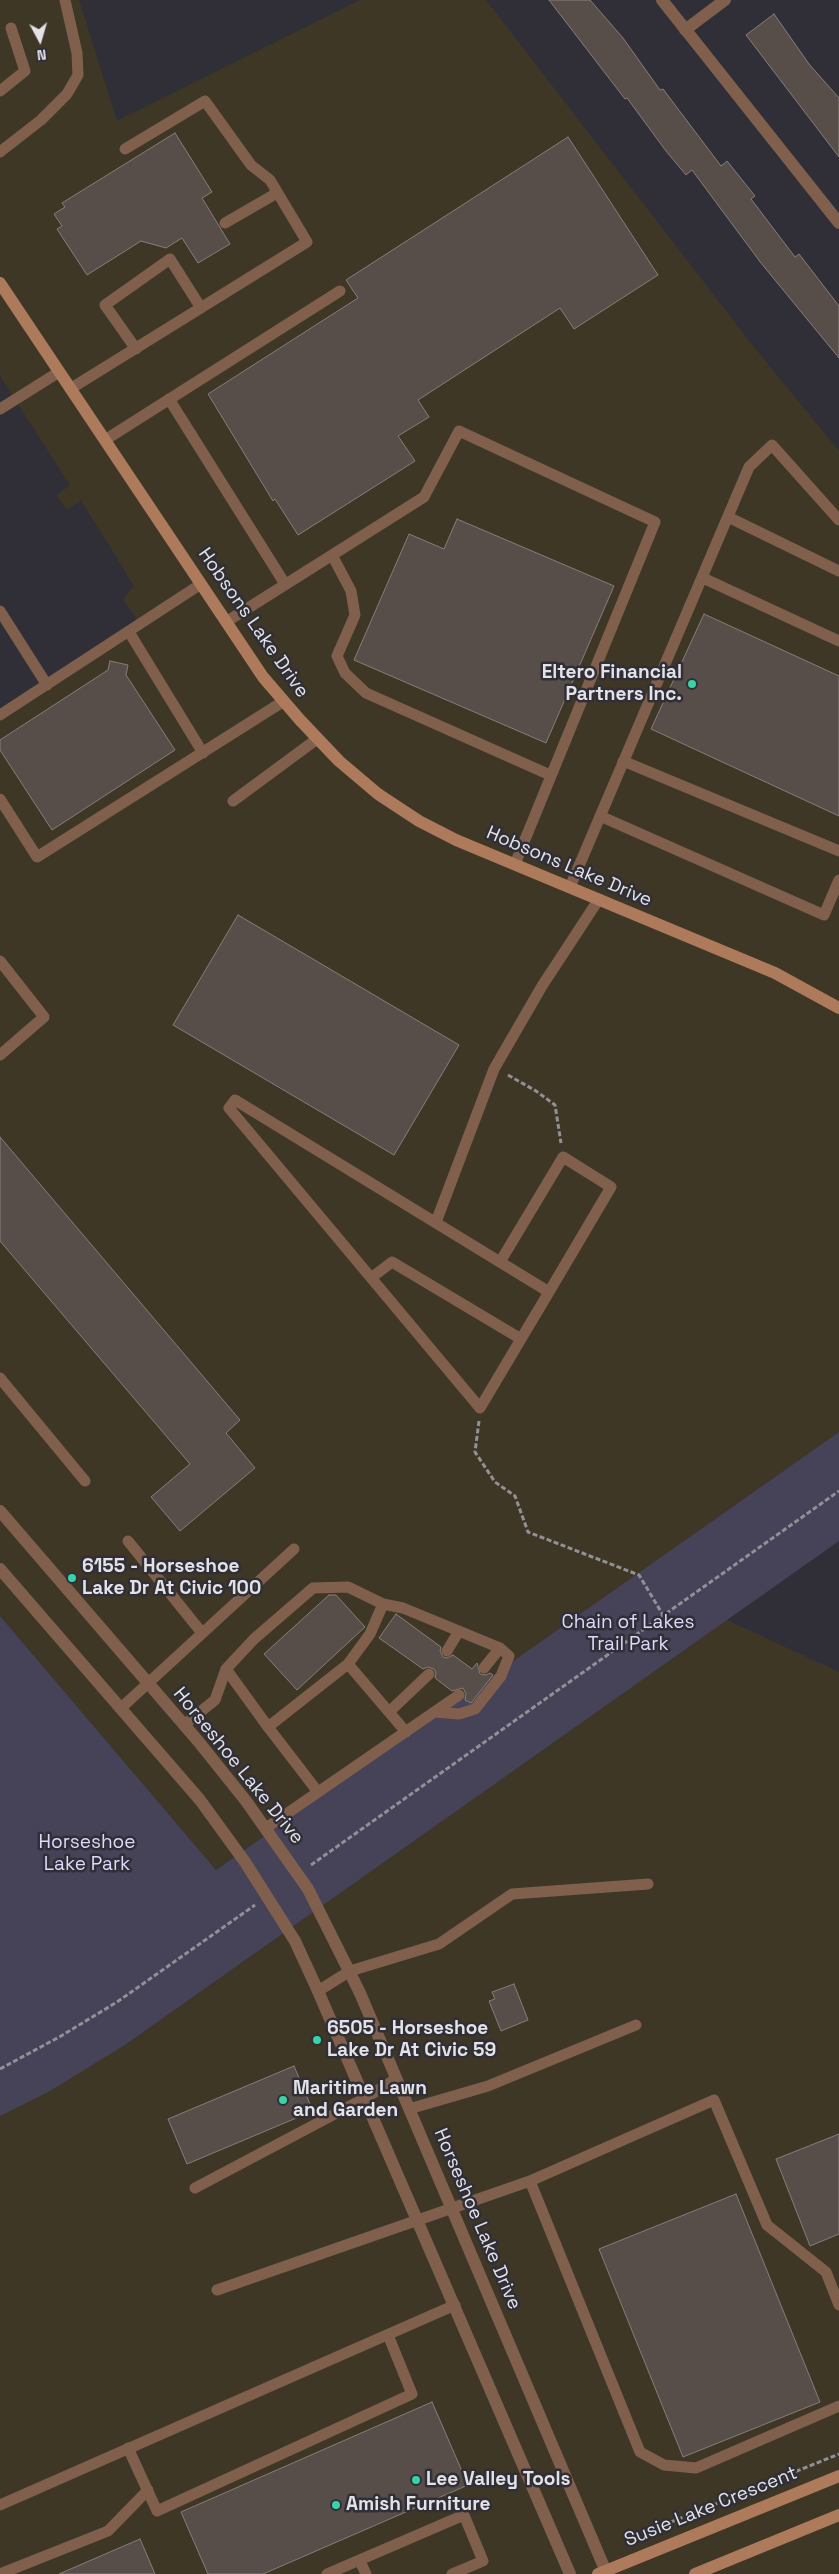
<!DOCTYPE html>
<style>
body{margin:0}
#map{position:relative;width:839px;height:2574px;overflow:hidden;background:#302f37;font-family:"Space Grotesk",sans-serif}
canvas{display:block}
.north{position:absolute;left:15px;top:15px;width:50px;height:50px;-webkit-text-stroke:4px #302f37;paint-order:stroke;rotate:174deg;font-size:14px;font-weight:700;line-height:20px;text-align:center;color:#e3e2e7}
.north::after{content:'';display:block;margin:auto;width:18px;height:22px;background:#e3e2e7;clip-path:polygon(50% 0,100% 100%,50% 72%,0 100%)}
</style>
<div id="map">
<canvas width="839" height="2574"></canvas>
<div class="north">N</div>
</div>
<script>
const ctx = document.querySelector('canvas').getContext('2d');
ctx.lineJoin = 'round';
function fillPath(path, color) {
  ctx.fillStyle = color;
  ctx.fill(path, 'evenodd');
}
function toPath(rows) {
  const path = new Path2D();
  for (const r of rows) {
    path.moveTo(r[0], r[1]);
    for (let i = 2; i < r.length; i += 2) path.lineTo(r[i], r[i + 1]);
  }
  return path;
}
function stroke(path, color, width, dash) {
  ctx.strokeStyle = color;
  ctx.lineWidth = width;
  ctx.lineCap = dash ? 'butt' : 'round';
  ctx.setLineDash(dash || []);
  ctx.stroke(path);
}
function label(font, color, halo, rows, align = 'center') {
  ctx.font = font + ' "Space Grotesk",sans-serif';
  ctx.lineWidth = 5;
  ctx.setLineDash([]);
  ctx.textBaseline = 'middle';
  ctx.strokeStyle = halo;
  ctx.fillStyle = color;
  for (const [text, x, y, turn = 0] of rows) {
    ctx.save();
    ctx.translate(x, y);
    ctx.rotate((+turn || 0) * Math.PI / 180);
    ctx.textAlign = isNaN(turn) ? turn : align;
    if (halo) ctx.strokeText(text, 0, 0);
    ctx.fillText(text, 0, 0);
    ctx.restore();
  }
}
fillPath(toPath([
 [0,0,79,0,117,121,360,0,486,0,754,347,839,451,839,1432,216,1870,0,1616,0,713,140,624,123,599,134,586,81,500,67,510,57,495,70,485,0,376],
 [727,1620,839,1672,839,2574,0,2574,0,2116,125,2045]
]), '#3f3726');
fillPath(toPath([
 [839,1432,839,1541,125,2045,50,2091,0,2116,0,1616,216,1870]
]), '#464258');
const building = toPath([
 [549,0,590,0,623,38,660,90,663,89,721,166,727,161,755,196,751,199,795,257,799,254,839,306,839,358,761,263,692,170,686,175,666,151,627,98,625,99,549,0],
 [774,14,809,64,839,98,839,157,746,35,774,14],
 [175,133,212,192,202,198,230,244,198,263,182,238,166,248,141,241,87,275,57,229,62,226,54,214,65,207,62,203,175,133],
 [568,137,658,275,574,329,560,308,418,400,429,417,398,436,415,461,298,535,275,499,273,501,208,394,358,298,346,280,568,137],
 [457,519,614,586,546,743,354,660,409,534,444,549,457,519],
 [704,614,839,676,839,816,651,729,704,614],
 [110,661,128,665,126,675,175,750,52,830,0,750,0,740,108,670,110,661],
 [238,915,459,1045,394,1155,173,1025,238,915],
 [0,1137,240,1420,226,1433,255,1468,180,1531,151,1497,190,1464,0,1241,0,1137],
 [329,1595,336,1595,365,1627,297,1690,264,1654,329,1595],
 [396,1614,441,1647,440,1651,443,1657,447,1658,453,1655,472,1669,477,1663,480,1674,486,1675,490,1673,493,1675,471,1703,465,1700,466,1694,463,1688,452,1691,435,1678,436,1673,434,1669,428,1667,423,1669,379,1638,396,1614],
 [514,1984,528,2020,501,2031,489,2001,495,1999,492,1992,514,1984],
 [294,2066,313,2111,187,2164,168,2119,294,2066],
 [839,2134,839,2234,810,2246,776,2159,839,2134],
 [736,2194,820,2402,683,2457,599,2249,736,2194],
 [432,2402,468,2485,263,2574,208,2574,181,2512,432,2402],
 [140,2539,155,2574,59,2574,140,2539]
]);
fillPath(building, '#574e4a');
stroke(building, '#877d79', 1);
stroke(toPath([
 [508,1075,536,1091,555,1105,561,1143],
 [479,1421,475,1452,495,1482,515,1496,528,1532,639,1575,663,1615],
 [311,1865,839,1491],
 [0,2069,61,2036,117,2002,255,1905],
 [629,2539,839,2454]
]), '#919096', 3, [5, 2.5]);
stroke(toPath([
 [0,91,25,71,11,28],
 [0,152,41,120,67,94,78,75,77,53,65,0],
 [225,223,277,193],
 [136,349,105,305,170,259,201,308],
 [70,389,307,242,270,180,251,165,205,101,125,149],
 [169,399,285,584],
 [0,409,59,372],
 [105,440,340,291],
 [728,517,839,571],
 [332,555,351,591,355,615,337,656,345,673,366,693,550,775],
 [703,578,839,641],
 [0,611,47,685],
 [226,622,424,497,459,431,655,522,515,864],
 [129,632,203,753],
 [0,715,201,584],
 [623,761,839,851],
 [0,799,37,857,284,701],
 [233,801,317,739],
 [600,816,824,915,839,880],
 [570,887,749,467,772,445,839,520],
 [0,961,44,1017,0,1055],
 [436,1222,494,1069,542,986,599,899],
 [500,1262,563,1157,611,1187,549,1292,521,1339,480,1408,229,1108,235,1100,549,1292],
 [371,1278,392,1262,521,1339],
 [0,1378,85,1481],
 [128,1541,202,1633],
 [447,1651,459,1631],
 [484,1668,500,1648],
 [121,1708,294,1549],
 [389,1712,429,1674],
 [184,1725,215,1700,226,1669],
 [268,1727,226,1669,254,1639,313,1588,348,1587,383,1604],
 [406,1732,348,1664,370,1634,383,1604,403,1608,500,1648,509,1656,501,1676,475,1709,459,1714,435,1712],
 [318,1792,268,1727,348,1664],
 [266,1828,459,1695],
 [318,1991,350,1971,439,1944,512,1894,648,1884],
 [409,2109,488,2086,636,2025],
 [530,2181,640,2452,664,2465,696,2468,839,2406],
 [195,2188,365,2098,396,2079],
 [217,2290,530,2181,714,2100,767,2225,826,2272,839,2305],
 [128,2448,157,2511,412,2394,388,2335],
 [0,2505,455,2305],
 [360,2561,366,2574],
 [0,2574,108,2531,148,2490],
 [327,2574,464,2515,483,2561,452,2574]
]), '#80604d', 11);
stroke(toPath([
 [662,0,839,223],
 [685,30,725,0],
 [0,1511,198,1741,246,1801,308,1889,360,1993,607,2574],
 [0,1569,200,1800,245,1862,295,1941,318,1991,570,2574]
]), '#80604d', 12);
stroke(toPath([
 [0,283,263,677,300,720,339,761,378,794,419,821,456,840,775,973,839,1008],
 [598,2574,839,2476],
 [695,2574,839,2515]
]), '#ad7a5c', 12);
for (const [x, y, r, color] of [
 [692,684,5,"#36d4a7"],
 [72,1578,5,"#36d4a7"],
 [317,2040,5,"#36d4a7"],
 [283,2100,5,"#36d4a7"],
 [416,2480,5,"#36d4a7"],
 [336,2505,5,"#36d4a7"]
]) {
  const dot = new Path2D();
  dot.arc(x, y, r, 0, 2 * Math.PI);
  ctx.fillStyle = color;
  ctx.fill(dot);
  stroke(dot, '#302f37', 2);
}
label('19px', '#e3e2e7', '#302f37', [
 ["Hobsons Lake Drive",253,623,55],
 ["Hobsons Lake Drive",569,867,23],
 ["Horseshoe Lake Drive",238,1766,51],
 ["Horseshoe Lake Drive",477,2219,67],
 ["Susie Lake Crescent",711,2507,-22]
]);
label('bold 19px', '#e3e2e7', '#302f37', [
 ["Eltero Financial",682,673,"right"],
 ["Partners Inc.",682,695,"right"],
 ["6155 - Horseshoe",82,1567],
 ["Lake Dr At Civic 100",82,1589],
 ["6505 - Horseshoe",327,2029],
 ["Lake Dr At Civic 59",327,2051],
 ["Maritime Lawn",293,2089],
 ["and Garden",293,2111],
 ["Lee Valley Tools",426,2480],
 ["Amish Furniture",346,2505]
], 'left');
label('19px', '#ded8fc', '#302f37', [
 ["Chain of Lakes",628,1623],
 ["Trail Park",628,1645],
 ["Horseshoe",87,1843],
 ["Lake Park",87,1865]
]);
</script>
